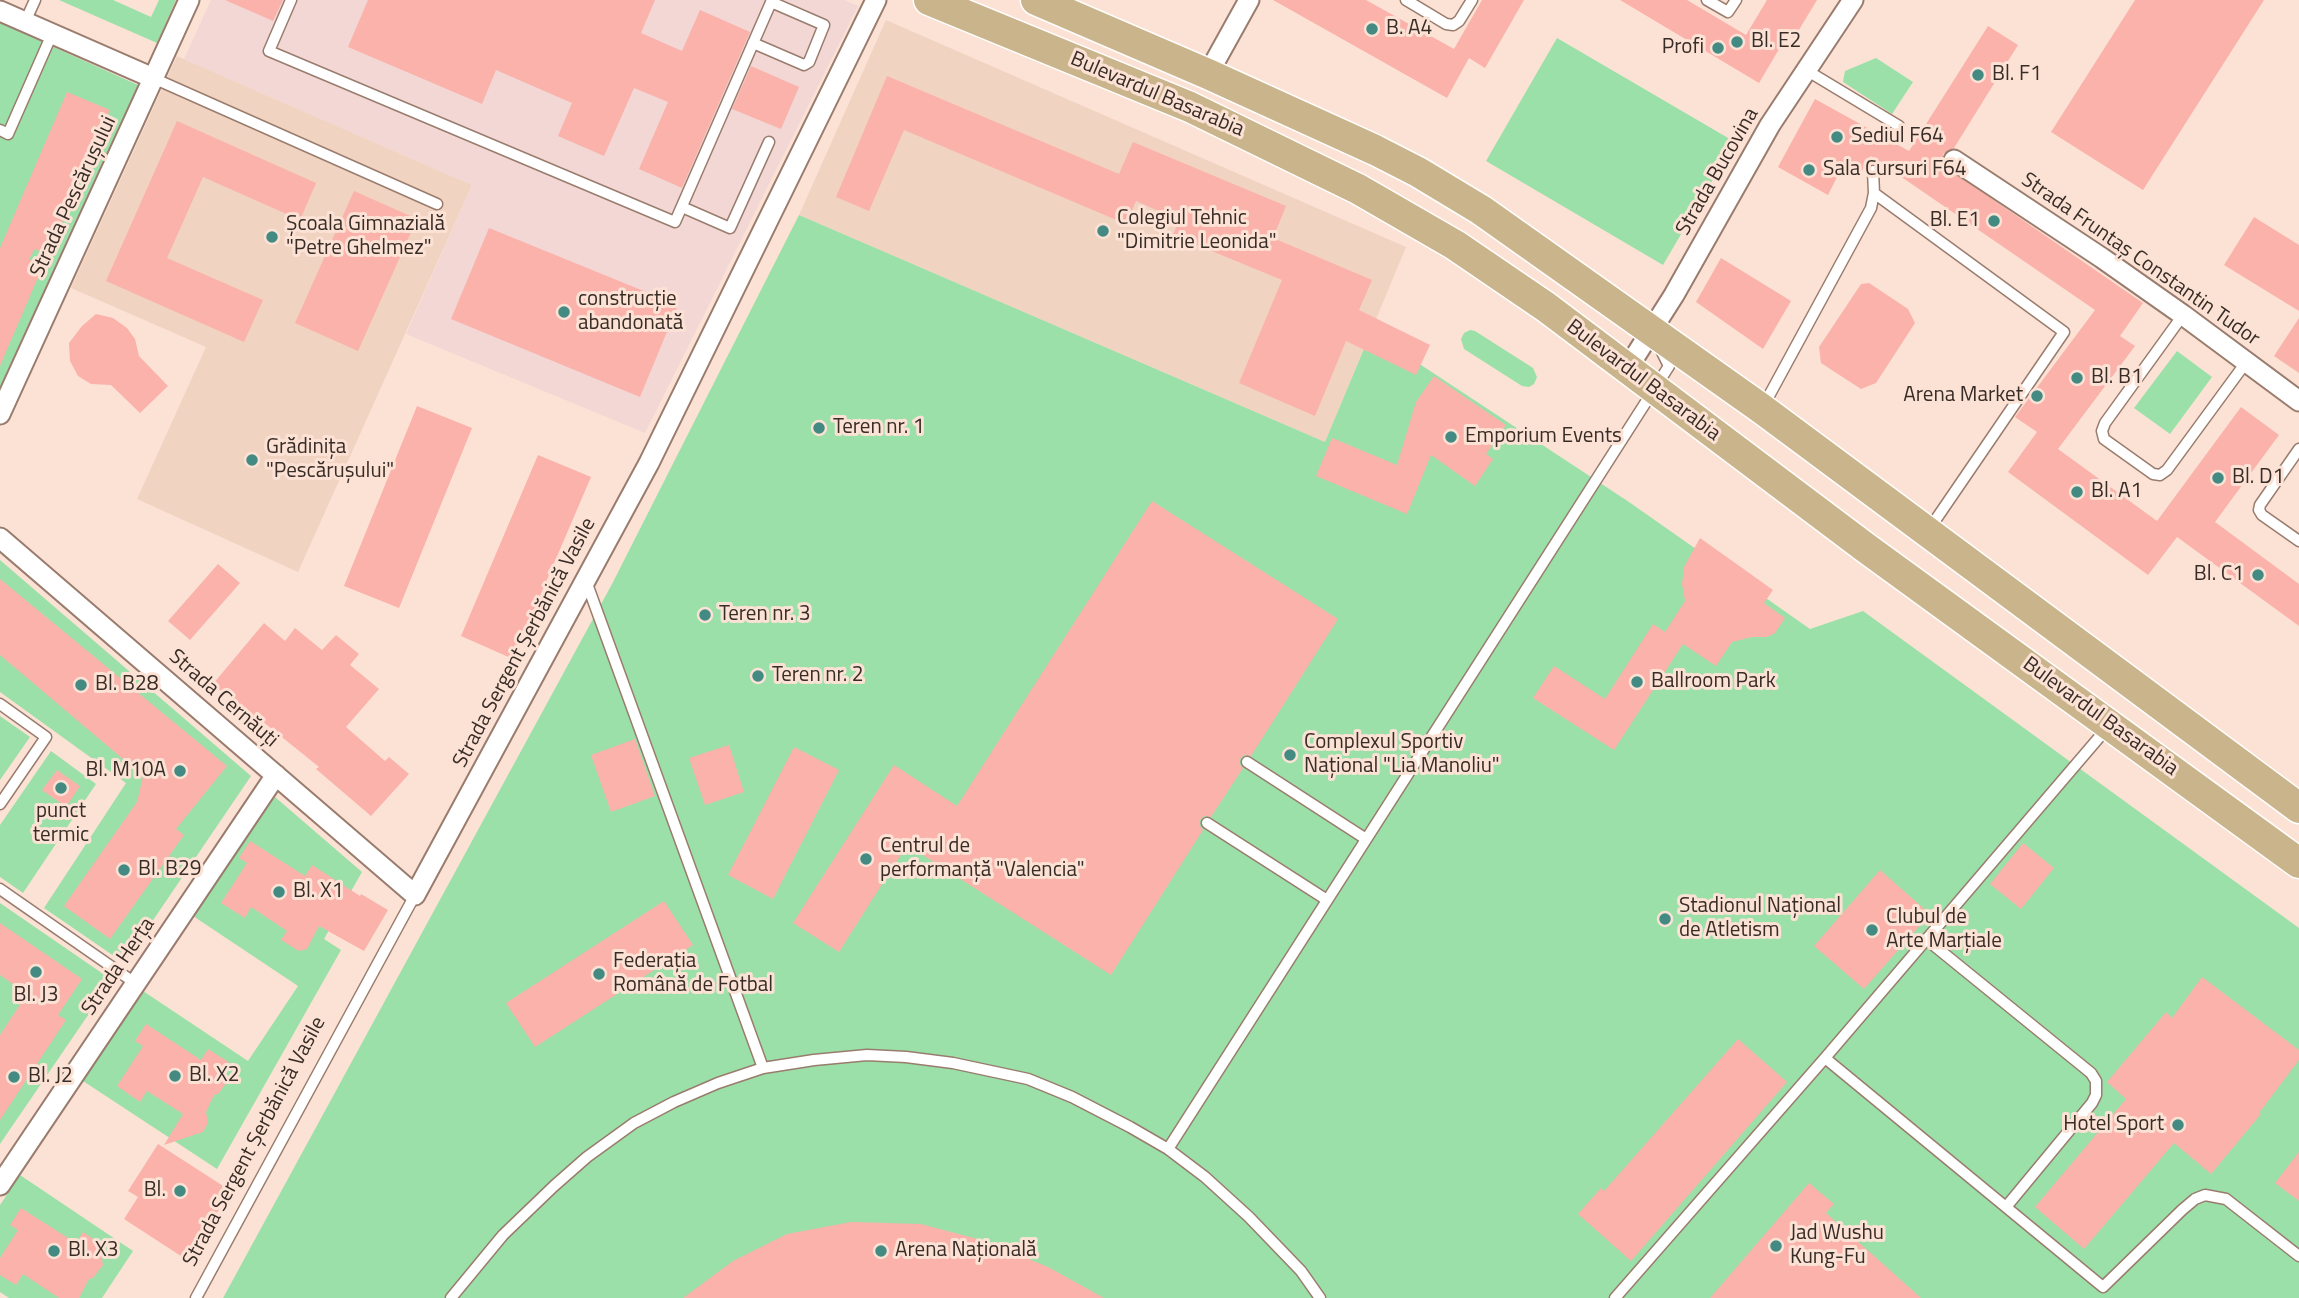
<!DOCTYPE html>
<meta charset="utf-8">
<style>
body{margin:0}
canvas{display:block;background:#fce2d5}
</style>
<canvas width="2299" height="1298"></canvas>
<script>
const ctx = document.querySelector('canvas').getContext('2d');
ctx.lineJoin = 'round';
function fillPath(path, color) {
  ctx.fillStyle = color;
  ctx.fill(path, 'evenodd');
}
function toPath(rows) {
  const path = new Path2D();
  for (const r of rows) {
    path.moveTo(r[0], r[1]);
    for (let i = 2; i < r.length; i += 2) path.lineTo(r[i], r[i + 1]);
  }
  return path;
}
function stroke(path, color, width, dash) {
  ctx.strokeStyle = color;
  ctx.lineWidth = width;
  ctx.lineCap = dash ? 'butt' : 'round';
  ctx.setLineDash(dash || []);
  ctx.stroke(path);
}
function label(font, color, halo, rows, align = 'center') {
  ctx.font = font + ' "Titillium Web",sans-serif';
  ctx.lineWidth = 6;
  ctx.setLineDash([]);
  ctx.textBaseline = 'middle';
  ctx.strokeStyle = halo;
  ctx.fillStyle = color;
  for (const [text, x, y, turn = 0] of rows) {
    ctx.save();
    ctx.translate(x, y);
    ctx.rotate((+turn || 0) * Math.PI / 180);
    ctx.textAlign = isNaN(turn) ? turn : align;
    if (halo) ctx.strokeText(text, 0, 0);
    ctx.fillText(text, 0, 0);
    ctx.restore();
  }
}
fillPath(toPath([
 [886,20,1406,247,1325,442,799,215],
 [177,56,472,185,298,572,137,499,206,347,71,288]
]), '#f1d3c2');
fillPath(toPath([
 [211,0,844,0,858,6,645,433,406,334,472,185,184,59]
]), '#f2d7d4');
fillPath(toPath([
 [59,0,113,0,151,17,159,0,176,0,157,43],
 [0,23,138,85,0,387],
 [1557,38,1735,142,1663,265,1486,161],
 [1876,58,1913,82,1892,114,1843,82,1845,71],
 [799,215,1325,442,1371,332,1629,502,1810,629,1863,611,2299,928,2299,1298,223,1298,612,584],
 [1470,330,1475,331,1533,368,1537,377,1534,384,1529,387,1522,386,1464,349,1461,339,1464,333],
 [2177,351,2212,377,2170,434,2134,408],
 [0,560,251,776,124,963,44,908,126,783,0,692],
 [0,716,30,737,0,780],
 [51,751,96,784,23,893,0,877,0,825],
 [275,797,362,872,324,939,341,950,217,1169,83,1081,143,991,248,1061,298,986,193,916],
 [0,903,112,980,0,1144],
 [20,1175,133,1251,102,1298,9,1298,0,1292,0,1205]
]), '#9be0a8');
fillPath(toPath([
 [225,0,283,0,273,21],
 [368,0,655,0,641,33,682,51,700,10,750,32,682,188,639,169,668,102,634,88,604,156,558,136,572,103,496,70,482,104,348,47],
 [1273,0,1366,0,1454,49,1482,0,1524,0,1485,68,1469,58,1447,98],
 [1620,0,1687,0,1746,35,1767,0,1817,0,1794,38,1788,34,1759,83],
 [2135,0,2264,0,2143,190,2051,132],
 [1988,26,2018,45,1954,148,1943,154,1943,165,2143,303,2120,336,2135,346,2058,449,2157,521,2241,407,2279,435,2215,522,2299,584,2299,626,2177,537,2148,575,2008,472,2037,432,2015,417,2095,310,1871,156,1862,171,1853,166,1846,177,1839,173,1828,195,1778,167,1815,99,1909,151],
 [751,66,799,87,781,129,732,109],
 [887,76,1119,174,1133,142,1286,206,1273,238,1372,280,1359,310,1430,345,1416,375,1346,341,1315,416,1239,383,1282,280,1173,235,1179,220,1136,201,1126,224,904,130,869,211,836,197],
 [67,92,110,110,48,255,35,249,29,259,42,268,0,366,0,248],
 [177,121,316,183,300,220,203,177,167,258,263,300,244,342,106,281],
 [354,191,417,219,358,351,295,323],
 [2254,217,2299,245,2299,311,2224,265],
 [489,228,678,305,640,397,451,319],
 [1721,258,1791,301,1763,349,1696,302],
 [1869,283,1908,309,1915,323,1876,383,1861,389,1821,363,1819,347,1861,284],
 [96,314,113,318,127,328,135,339,139,356,168,386,140,413,111,385,91,384,78,376,70,361,69,343,82,326],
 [2299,318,2299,373,2274,356],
 [1434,376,1506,425,1486,454,1493,459,1475,486,1431,455,1407,514,1316,476,1332,438,1397,465,1416,402],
 [417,406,472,428,399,608,344,586],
 [538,455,591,477,513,659,461,636],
 [1152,501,1338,619,1251,756,1244,755,1240,759,1240,765,1243,768,1211,817,1204,816,1200,820,1200,826,1203,830,1111,975,907,845,839,952,793,923,894,765,957,806],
 [1700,538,1773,590,1764,603,1785,618,1775,633,1767,637,1752,637,1732,642,1716,666,1683,644,1614,750,1533,698,1554,666,1605,699,1653,624,1665,632,1685,601,1682,584,1684,567],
 [218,564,240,583,190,640,168,621],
 [0,579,227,766,176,829,184,835,110,939,64,906,137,802,143,776,0,655],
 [264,623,285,641,295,628,322,650,336,635,359,654,350,665,379,689,346,727,385,761,389,757,409,774,371,816,316,769,319,767,257,717,254,719,213,684],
 [635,739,655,796,611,812,591,755],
 [729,745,744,792,705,805,689,758],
 [794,747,839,770,773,899,728,875],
 [57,770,80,786,66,807,42,790],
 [250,841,305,876,312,865,360,896,361,894,388,910,364,951,319,926,307,949,299,951,281,940,287,931,251,907,245,918,221,903,247,863,239,858],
 [2023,843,2054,868,2021,909,1990,884],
 [1880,870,1930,914,1864,989,1814,946],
 [664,901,693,945,535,1047,506,1003],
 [0,923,82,979,58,1015,66,1020,0,1120,0,1035,27,994,0,975],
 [2202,977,2299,1050,2299,1060,2259,1113,2261,1114,2211,1174,2174,1143,2084,1249,2035,1207,2126,1099,2107,1082,2166,1012,2172,1018],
 [146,1024,201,1060,208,1049,230,1063,225,1071,228,1081,218,1094,214,1095,206,1112,208,1123,203,1132,164,1145,183,1114,147,1091,140,1102,117,1086,143,1046,135,1041],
 [1738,1039,1787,1082,1631,1261,1578,1214,1601,1188,1604,1191],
 [158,1144,231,1191,187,1260,124,1219,138,1197,128,1191],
 [2299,1152,2299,1201,2275,1183],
 [1809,1183,1834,1204,1826,1213,1921,1298,1710,1298],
 [21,1208,76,1243,83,1232,105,1247,101,1254,103,1265,93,1278,89,1279,79,1298,59,1298,23,1274,16,1285,0,1275,0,1258,18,1230,10,1225],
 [851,1222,921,1224,985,1241,1048,1267,1104,1298,683,1298,733,1261,787,1234]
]), '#fab2ab');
const service = toPath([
 [291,0,269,51,675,222,772,0],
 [1406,0,1446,24,1453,25,1459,21,1472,0],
 [1707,0,1728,12,1736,0],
 [25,22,35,0],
 [753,43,804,65,809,62,824,25,771,2],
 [1806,70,1899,126],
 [153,78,437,204],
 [0,130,8,134,52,34],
 [1874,193,2064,332,1930,528],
 [682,207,730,228,769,142],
 [2183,315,2105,423,2102,431,2104,439,2153,474,2160,475,2167,470,2247,361],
 [1764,405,1871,208,1874,193,1873,171],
 [2299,449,2260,505,2259,510,2262,515,2299,541],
 [586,581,763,1068],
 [0,704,46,737,0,804],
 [1247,762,1366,839],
 [1207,823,1327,900],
 [0,889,135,983],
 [1926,939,2091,1073,2096,1081,2096,1095,2092,1103,2006,1207],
 [1825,1058,2103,1287,2182,1210,2195,1199,2205,1195,2226,1199,2299,1256],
 [1168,1149,1669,366,1661,350],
 [196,1298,415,895],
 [451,1298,503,1235,554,1186,587,1157,634,1123,674,1102,718,1083,763,1068,814,1060,867,1055,906,1057,953,1063,1028,1079,1072,1097,1130,1127,1168,1149,1205,1177,1249,1217,1301,1271,1320,1298],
 [1615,1298,1825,1058,2108,727]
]);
const minor = toPath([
 [0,11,153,78],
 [1208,74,1249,0],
 [1954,160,2102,258,2183,315,2299,401],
 [1627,369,1674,295,1770,125,1853,0],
 [0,414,189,0],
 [0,538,415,895,649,463,876,0],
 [0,1185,276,775]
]);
const primary = toPath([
 [929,0,1190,107,1358,189,1455,245,1546,307,1866,548,2299,863],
 [1036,0,1208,74,1375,150,1418,172,1481,210,1762,409,2299,808]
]);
stroke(service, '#997c6d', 13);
stroke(minor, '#997c6d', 23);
stroke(primary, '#fff', 33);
stroke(service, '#fff', 10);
stroke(minor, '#fff', 19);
stroke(primary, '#cab48b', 30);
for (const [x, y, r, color] of [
 [1372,29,7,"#438a83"],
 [1737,42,7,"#438a83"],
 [1718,48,7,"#438a83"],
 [1978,75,7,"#438a83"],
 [1837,137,7,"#438a83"],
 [1809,170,7,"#438a83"],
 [1994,221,7,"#438a83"],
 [1103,231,7,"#438a83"],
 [272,237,7,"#438a83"],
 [564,312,7,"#438a83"],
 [2077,378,7,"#438a83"],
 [2037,396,7,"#438a83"],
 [819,428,7,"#438a83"],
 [1451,437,7,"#438a83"],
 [252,460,7,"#438a83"],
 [2218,478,7,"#438a83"],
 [2077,492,7,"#438a83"],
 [2258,575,7,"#438a83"],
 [705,615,7,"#438a83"],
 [758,676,7,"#438a83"],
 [1637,682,7,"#438a83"],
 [81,685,7,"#438a83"],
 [1290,755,7,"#438a83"],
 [180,771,7,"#438a83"],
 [61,788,7,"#438a83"],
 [866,859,7,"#438a83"],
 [124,870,7,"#438a83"],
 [279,892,7,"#438a83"],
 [1665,919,7,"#438a83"],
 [1872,930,7,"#438a83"],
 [36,972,7,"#438a83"],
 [599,974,7,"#438a83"],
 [175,1076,7,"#438a83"],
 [14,1077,7,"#438a83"],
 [2178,1125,7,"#438a83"],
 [180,1191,7,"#438a83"],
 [1776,1246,7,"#438a83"],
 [54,1251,7,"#438a83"],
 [881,1251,7,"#438a83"]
]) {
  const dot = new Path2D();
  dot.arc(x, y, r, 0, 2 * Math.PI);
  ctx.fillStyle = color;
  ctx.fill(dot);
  stroke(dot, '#fce2d5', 2.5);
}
label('21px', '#382c26', '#fce2d5', [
 ["B. A4",1386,29],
 ["Bl. E2",1751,42],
 ["Profi",1704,48,"right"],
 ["Bl. F1",1992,75],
 ["Sediul F64",1851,137],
 ["Sala Cursuri F64",1823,170],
 ["Colegiul Tehnic",1117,219],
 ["\"Dimitrie Leonida\"",1117,243],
 ["Bl. E1",1980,221,"right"],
 ["Școala Gimnazială",286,225],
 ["\"Petre Ghelmez\"",286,249],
 ["construcție",578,300],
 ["abandonată",578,324],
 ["Bl. B1",2091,378],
 ["Arena Market",2023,396,"right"],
 ["Teren nr. 1",833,428],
 ["Emporium Events",1465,437],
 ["Grădinița",266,448],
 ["\"Pescărușului\"",266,472],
 ["Bl. D1",2232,478],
 ["Bl. A1",2091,492],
 ["Bl. C1",2244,575,"right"],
 ["Teren nr. 3",719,615],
 ["Teren nr. 2",772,676],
 ["Ballroom Park",1651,682],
 ["Bl. B28",95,685],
 ["Complexul Sportiv",1304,743],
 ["Național \"Lia Manoliu\"",1304,767],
 ["Bl. M10A",166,771,"right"],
 ["punct",61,812,"center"],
 ["termic",61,836,"center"],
 ["Centrul de",880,847],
 ["performanță \"Valencia\"",880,871],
 ["Bl. B29",138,870],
 ["Bl. X1",293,892],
 ["Stadionul Național",1679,907],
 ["de Atletism",1679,931],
 ["Clubul de",1886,918],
 ["Arte Marțiale",1886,942],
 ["Federația",613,962],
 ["Română de Fotbal",613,986],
 ["Bl. J3",36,996,"center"],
 ["Bl. X2",189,1076],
 ["Bl. J2",28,1077],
 ["Hotel Sport",2164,1125,"right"],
 ["Bl.",166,1191,"right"],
 ["Jad Wushu",1790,1234],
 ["Kung-Fu",1790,1258],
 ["Bl. X3",68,1251],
 ["Arena Națională",895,1251]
], 'left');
label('21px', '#382c26', '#fce2d5', [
 ["Bulevardul Basarabia",1157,95,23],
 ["Strada Bucovina",1718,172,-60],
 ["Strada Pescărușului",74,197,-65],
 ["Strada Fruntaș Constantin Tudor",2140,260,35],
 ["Bulevardul Basarabia",1643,381,37],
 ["Strada Sergent Șerbănică Vasile",525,643,-62],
 ["Strada Cernăuți",223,699,41],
 ["Bulevardul Basarabia",2100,717,36],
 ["Strada Herța",119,967,-56],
 ["Strada Sergent Șerbănică Vasile",255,1142,-62]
]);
</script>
